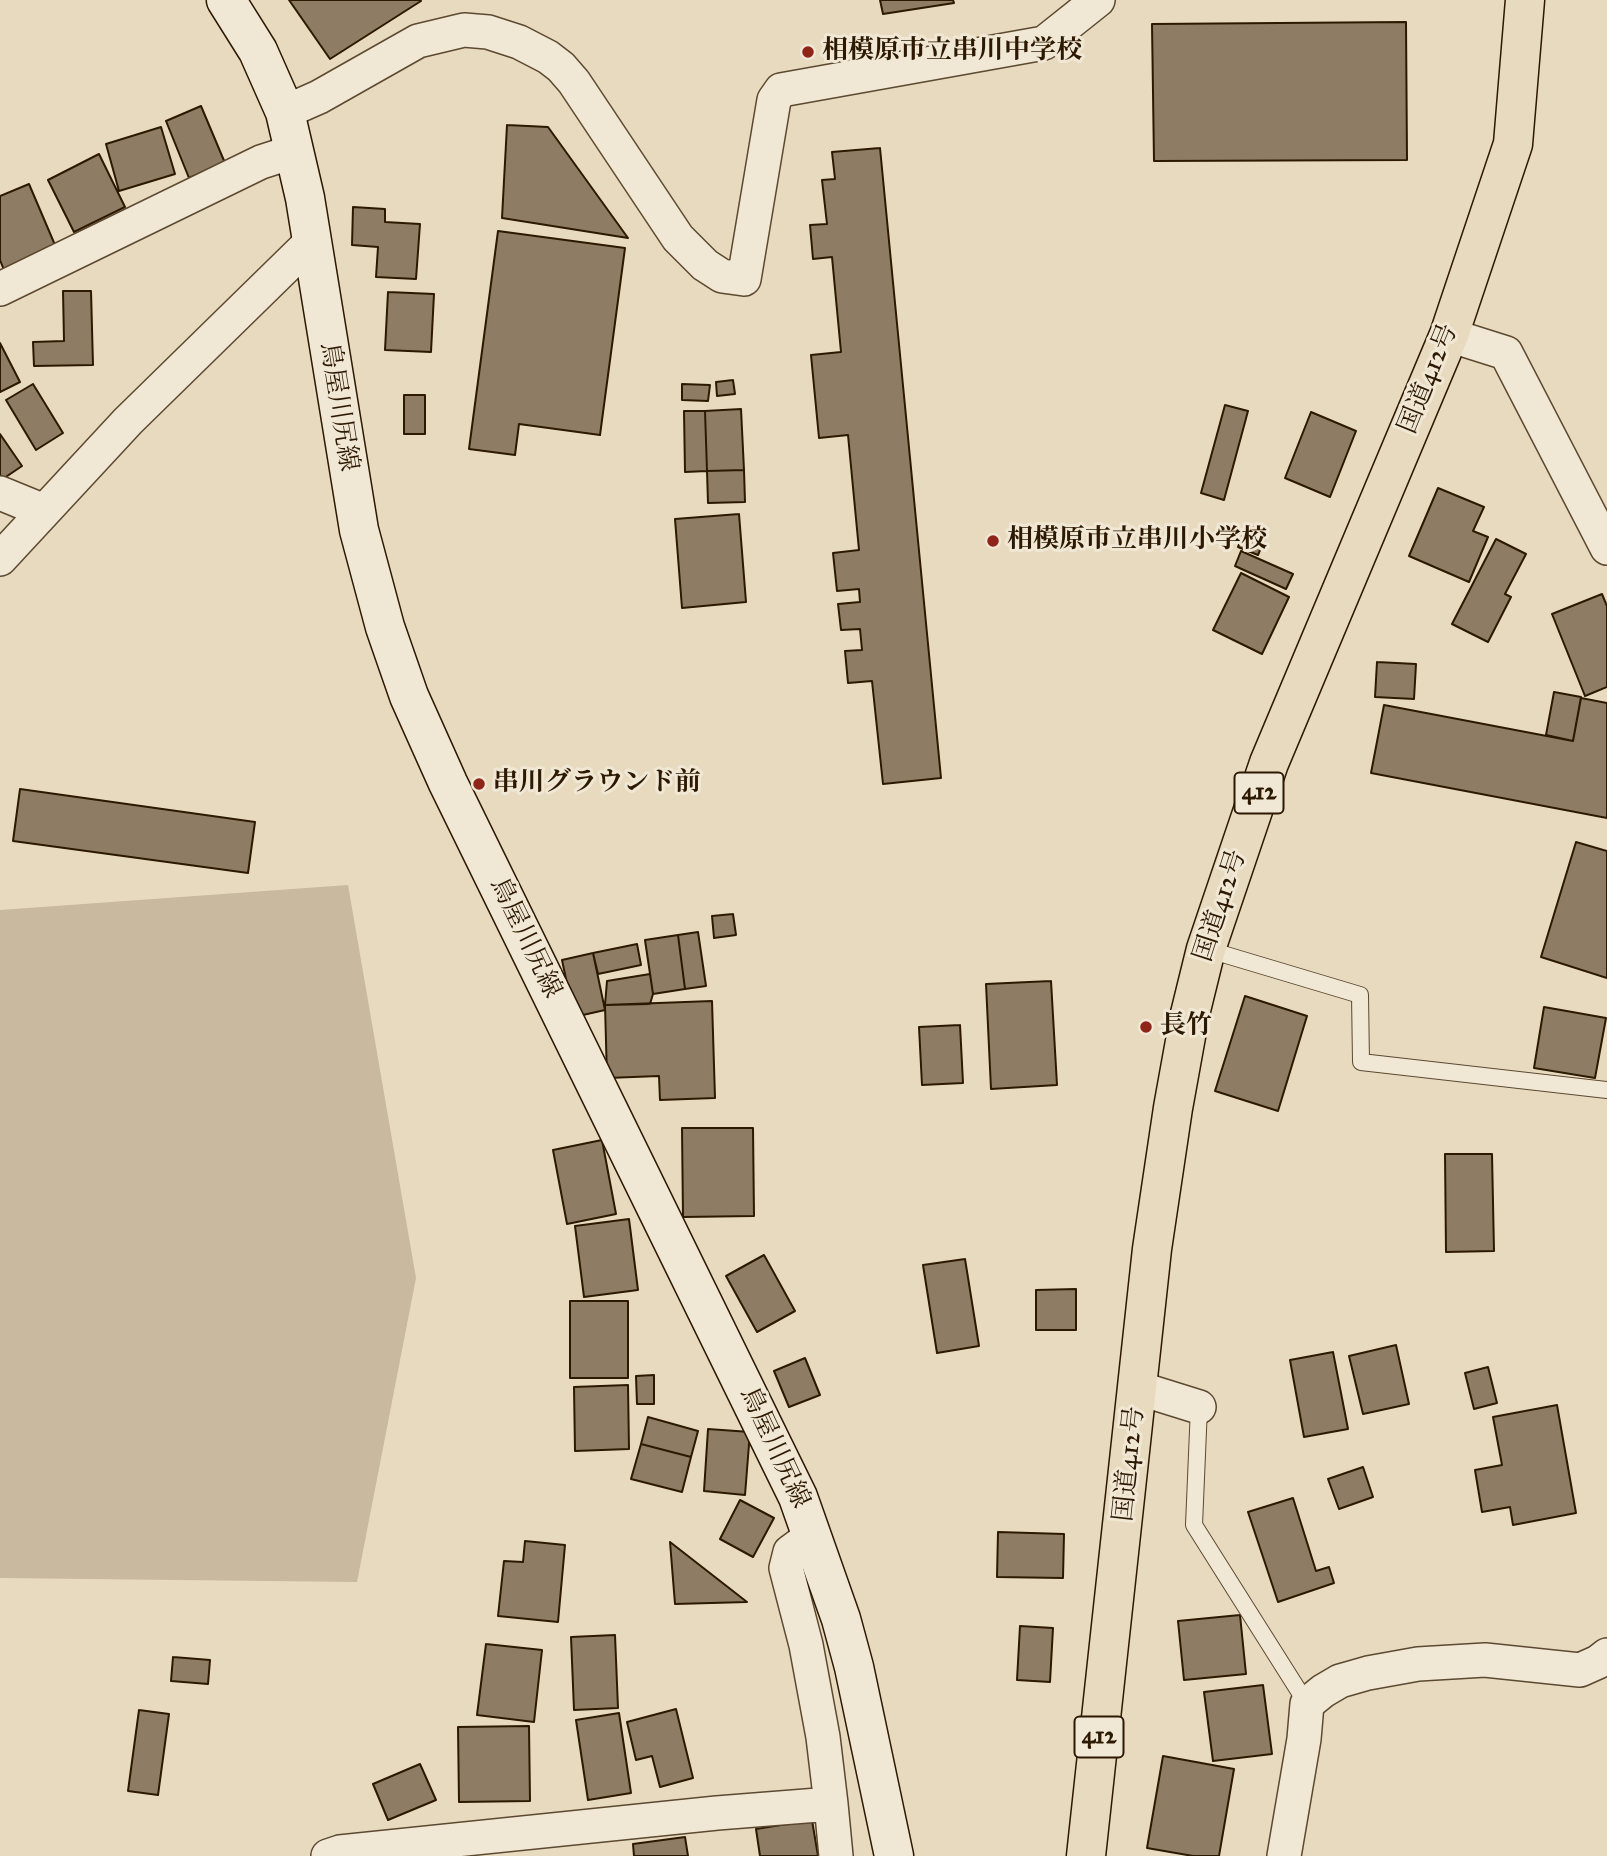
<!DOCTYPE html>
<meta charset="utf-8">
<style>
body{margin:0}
canvas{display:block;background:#e8dabf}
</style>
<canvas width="1607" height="1856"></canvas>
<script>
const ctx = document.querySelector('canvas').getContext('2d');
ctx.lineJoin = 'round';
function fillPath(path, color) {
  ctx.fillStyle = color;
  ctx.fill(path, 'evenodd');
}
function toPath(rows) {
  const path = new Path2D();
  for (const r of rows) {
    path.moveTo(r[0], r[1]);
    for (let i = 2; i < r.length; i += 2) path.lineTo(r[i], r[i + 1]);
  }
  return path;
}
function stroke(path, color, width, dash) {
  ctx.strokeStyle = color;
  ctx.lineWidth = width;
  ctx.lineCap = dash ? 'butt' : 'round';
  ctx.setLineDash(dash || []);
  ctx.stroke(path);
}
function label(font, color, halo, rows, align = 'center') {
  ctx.font = font + ' "IM FELL Great Primer","Noto Serif JP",serif';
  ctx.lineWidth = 6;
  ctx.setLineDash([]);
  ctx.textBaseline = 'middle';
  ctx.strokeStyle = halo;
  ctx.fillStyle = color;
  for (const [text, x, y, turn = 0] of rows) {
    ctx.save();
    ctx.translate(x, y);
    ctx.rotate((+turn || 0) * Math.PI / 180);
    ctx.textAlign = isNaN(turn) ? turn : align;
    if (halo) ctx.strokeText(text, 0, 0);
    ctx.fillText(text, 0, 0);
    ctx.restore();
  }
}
fillPath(toPath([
 [348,885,416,1278,357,1582,0,1578,0,910]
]), '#c8b99f');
const building = toPath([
 [289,0,420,0,421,1,330,59,289,0],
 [880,0,953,0,954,3,883,14,880,0],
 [1406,22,1407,160,1154,161,1152,24,1406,22],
 [201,106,225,163,189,178,166,121,201,106],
 [507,125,548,127,628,238,502,218,507,125],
 [161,127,175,174,119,191,106,144,161,127],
 [880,148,941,778,883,784,872,681,848,683,845,651,862,650,860,629,841,630,838,604,860,602,859,589,837,591,833,553,859,550,848,435,819,438,811,355,841,352,832,257,813,259,810,225,827,224,822,180,835,179,832,152,880,148],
 [99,154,125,207,74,232,48,180,99,154],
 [29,184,58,252,6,275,0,260,0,196,29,184],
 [353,207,385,209,385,222,420,224,416,279,376,277,378,247,352,245,353,207],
 [498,231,625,248,600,435,519,424,515,455,469,449,498,231],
 [63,291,91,291,93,365,34,366,33,342,64,341,63,291],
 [388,292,434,294,431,352,385,350,388,292],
 [0,343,20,382,0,392,0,343],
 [733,380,735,394,717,396,716,382,733,380],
 [33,384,63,433,36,450,6,400,33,384],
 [682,384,710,385,708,401,682,400,682,384],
 [404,395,425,395,425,434,404,434,404,395],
 [1225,405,1248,411,1224,500,1201,493,1225,405],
 [741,409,744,470,707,471,705,411,741,409],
 [684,411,705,411,707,471,685,472,684,411],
 [1311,412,1356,431,1330,497,1285,478,1311,412],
 [0,434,22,466,0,481,0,434],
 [744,470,745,502,708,503,707,471,744,470],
 [1438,488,1484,507,1473,531,1488,537,1469,582,1409,556,1438,488],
 [739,514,746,602,682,608,675,519,739,514],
 [1247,525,1267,533,1258,555,1238,547,1247,525],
 [1496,539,1526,554,1505,594,1511,597,1488,642,1452,624,1496,539],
 [1241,551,1293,574,1286,589,1235,566,1241,551],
 [1241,573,1289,597,1262,654,1213,630,1241,573],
 [1602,594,1607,606,1607,687,1585,696,1552,614,1602,594],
 [1377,662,1416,664,1414,699,1375,697,1377,662],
 [1554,692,1581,697,1573,741,1546,735,1554,692],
 [1581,698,1607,703,1607,818,1371,773,1384,705,1573,741,1581,698],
 [20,789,255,822,248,873,13,841,20,789],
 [1576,842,1607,851,1607,978,1541,957,1576,842],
 [733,914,736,935,714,938,712,916,733,914],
 [698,932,706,986,685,989,678,935,698,932],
 [678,935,685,989,653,994,645,940,678,935],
 [637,944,641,965,598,974,593,953,637,944],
 [593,953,605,1010,574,1017,562,960,593,953],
 [650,974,653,994,650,1004,605,1005,607,981,650,974],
 [1051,981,1057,1085,991,1089,986,984,1051,981],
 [1245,996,1307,1016,1278,1111,1215,1091,1245,996],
 [712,1001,715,1098,660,1100,659,1076,607,1078,605,1005,712,1001],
 [1544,1007,1606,1018,1595,1078,1534,1068,1544,1007],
 [960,1025,963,1083,922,1085,919,1027,960,1025],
 [682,1128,753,1128,754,1216,683,1217,682,1128],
 [602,1140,616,1214,567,1224,553,1150,602,1140],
 [1445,1154,1492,1154,1494,1251,1446,1252,1445,1154],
 [629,1219,638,1290,584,1297,575,1226,629,1219],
 [764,1255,795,1311,757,1332,726,1276,764,1255],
 [965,1259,979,1346,937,1353,923,1265,965,1259],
 [1076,1289,1076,1330,1036,1330,1036,1290,1076,1289],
 [570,1301,628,1301,628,1378,570,1378,570,1301],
 [1396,1345,1409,1404,1363,1414,1349,1356,1396,1345],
 [1333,1352,1348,1429,1304,1437,1290,1360,1333,1352],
 [805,1358,820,1395,789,1407,774,1371,805,1358],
 [1488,1367,1497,1403,1474,1409,1465,1373,1488,1367],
 [654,1375,654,1404,637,1404,636,1376,654,1375],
 [628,1385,629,1449,575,1451,574,1387,628,1385],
 [1557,1405,1576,1513,1513,1525,1510,1507,1482,1512,1475,1470,1502,1465,1493,1417,1557,1405],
 [648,1417,698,1431,691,1457,641,1444,648,1417],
 [708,1429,750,1432,745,1495,704,1491,708,1429],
 [641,1444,691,1457,682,1492,631,1479,641,1444],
 [1363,1467,1373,1497,1339,1509,1328,1479,1363,1467],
 [1293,1498,1316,1571,1329,1567,1334,1583,1278,1602,1248,1512,1293,1498],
 [740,1500,774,1518,753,1557,720,1539,740,1500],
 [998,1532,1064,1534,1063,1578,997,1577,998,1532],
 [525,1541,565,1545,558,1622,498,1616,504,1561,523,1562,525,1541],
 [670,1542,747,1602,675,1604,670,1542],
 [1240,1615,1246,1674,1184,1680,1178,1621,1240,1615],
 [1020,1626,1053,1628,1050,1682,1017,1680,1020,1626],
 [615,1635,618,1708,574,1710,571,1637,615,1635],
 [486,1644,542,1650,534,1722,477,1715,486,1644],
 [173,1657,210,1660,208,1684,171,1681,173,1657],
 [1263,1685,1272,1754,1213,1761,1204,1692,1263,1685],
 [676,1709,693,1778,660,1787,652,1756,636,1760,627,1722,676,1709],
 [139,1710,169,1714,158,1795,128,1791,139,1710],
 [619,1713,631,1793,588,1800,576,1720,619,1713],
 [529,1726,530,1801,459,1802,458,1727,529,1726],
 [1163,1756,1234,1769,1219,1856,1193,1856,1147,1848,1163,1756],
 [420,1764,436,1800,388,1820,373,1784,420,1764],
 [812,1820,818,1856,760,1856,756,1829,812,1820],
 [685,1837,688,1856,634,1856,633,1844,685,1837]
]);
fillPath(building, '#8e7d64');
stroke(building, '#2d1901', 2);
const lane = toPath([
 [1206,949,1360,995,1361,1062,1607,1090],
 [1199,1407,1194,1525,1307,1704]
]);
const street = toPath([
 [285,112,319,97,418,41,464,30,488,32,519,42,548,57,561,67,574,82,678,238,705,265,722,276,744,279,774,100,781,90,1044,43,1098,0],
 [0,289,261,162,295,151],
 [1449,335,1506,353,1607,548],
 [0,493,44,511],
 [0,559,128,421,312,241],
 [1138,1388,1199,1407],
 [831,1804,836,1856],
 [328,1856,340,1852,717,1813,831,1804,823,1737,806,1645,786,1568,790,1552,813,1535],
 [1284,1856,1304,1739,1307,1704,1323,1691,1340,1681,1368,1673,1418,1664,1485,1660,1580,1670,1598,1662,1607,1655]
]);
const secondary = toPath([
 [226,0,258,51,285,112,305,198,359,530,385,627,409,696,448,783,798,1497,841,1619,854,1667,894,1856]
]);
const highway = toPath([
 [1086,1856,1152,1249,1173,1108,1190,1014,1206,949,1269,763,1449,335,1513,144,1525,0]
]);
stroke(lane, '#5c4930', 18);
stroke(street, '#5c4930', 36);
stroke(secondary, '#2d1901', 41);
stroke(highway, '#2d1901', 41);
stroke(lane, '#f0e7d5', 16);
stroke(street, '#f0e7d5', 33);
stroke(secondary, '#f0e7d5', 38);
stroke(highway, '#e8dabf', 38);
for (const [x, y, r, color] of [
 [808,52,7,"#8f2418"],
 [993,541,7,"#8f2418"],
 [479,784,7,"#8f2418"],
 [1146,1027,7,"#8f2418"]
]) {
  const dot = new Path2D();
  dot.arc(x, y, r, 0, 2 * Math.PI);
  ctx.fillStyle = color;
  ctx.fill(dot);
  stroke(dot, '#f0e7d5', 2.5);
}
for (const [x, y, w] of [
 [1259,793,49],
 [1099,1737,49]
]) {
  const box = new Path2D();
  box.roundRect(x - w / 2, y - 20.5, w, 41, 5);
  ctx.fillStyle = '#f0e7d5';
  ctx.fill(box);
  stroke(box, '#2d1901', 2);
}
label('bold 24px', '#2d1901', null, [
 ["412",1259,793],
 ["412",1099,1737]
]);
label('bold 26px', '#2d1901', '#f0e7d5', [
 ["相模原市立串川中学校",822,52],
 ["相模原市立串川小学校",1007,541],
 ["串川グラウンド前",493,784],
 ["長竹",1160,1027]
], 'left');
label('26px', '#2d1901', '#f0e7d5', [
 ["国道412号",1429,379,-68],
 ["鳥屋川尻線",338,407,81],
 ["国道412号",1221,906,-72],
 ["鳥屋川尻線",525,938,64],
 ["鳥屋川尻線",774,1448,65],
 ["国道412号",1130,1464,-84]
]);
</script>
